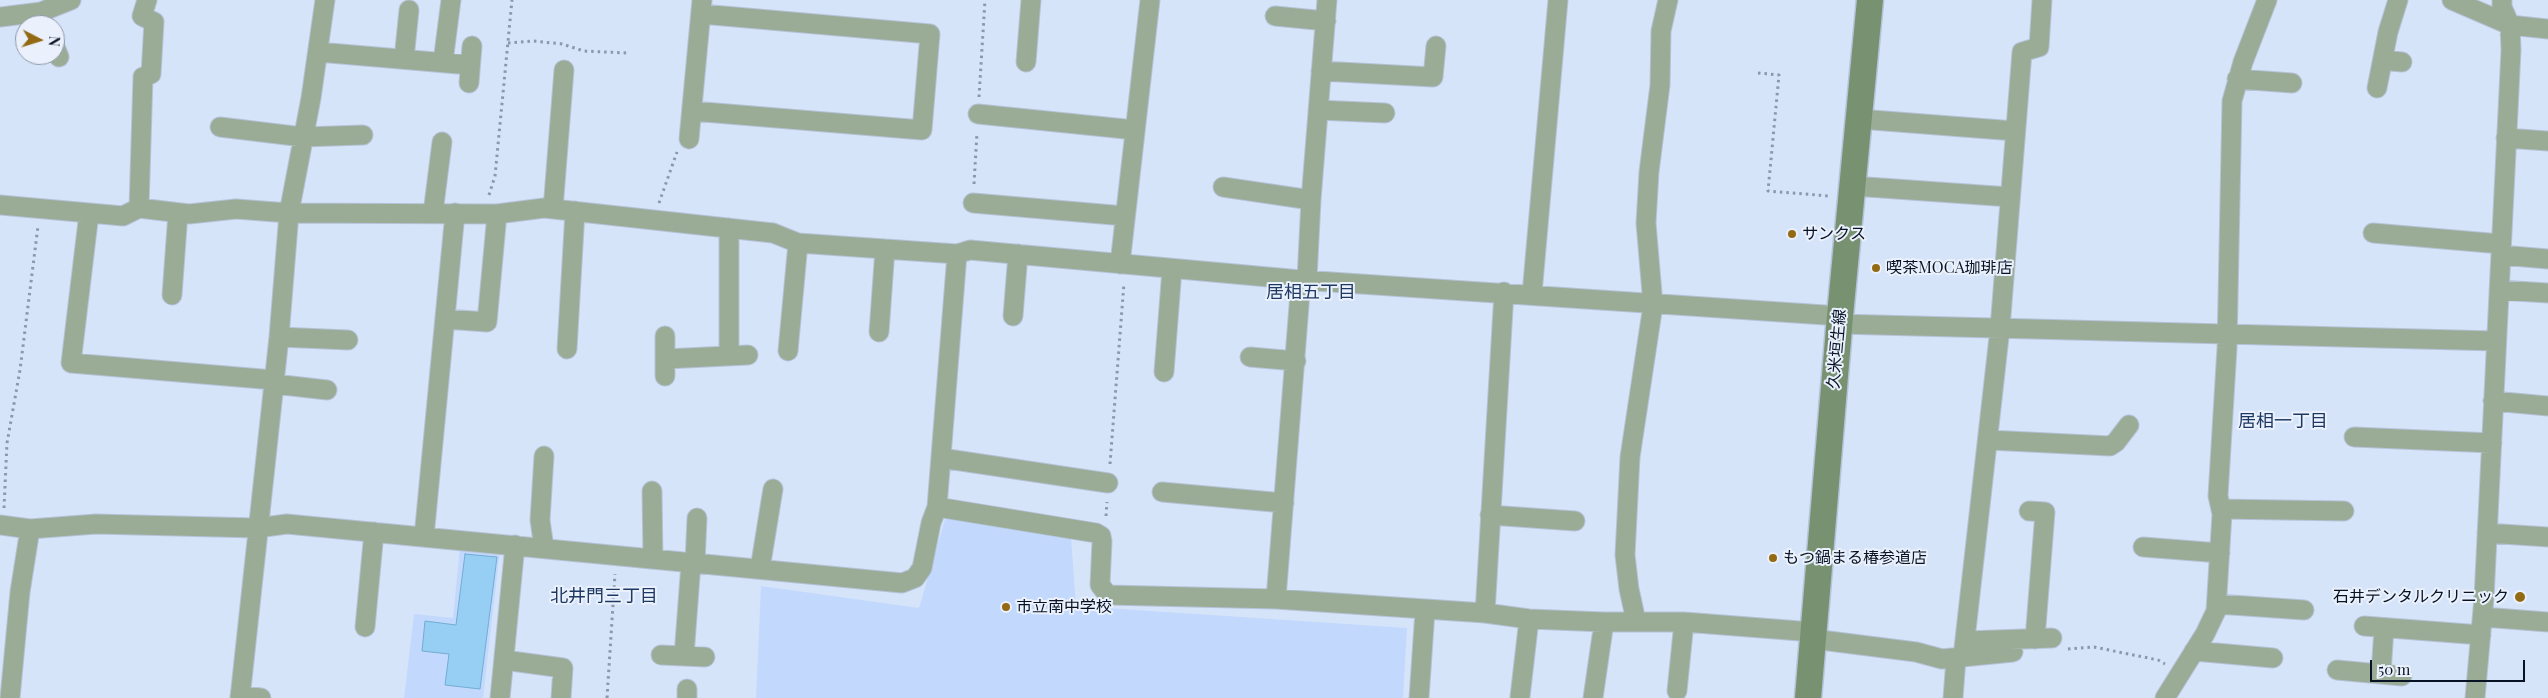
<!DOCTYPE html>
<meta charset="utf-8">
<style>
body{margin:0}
#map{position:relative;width:2548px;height:698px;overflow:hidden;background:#d6e4fa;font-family:"Playfair Display",serif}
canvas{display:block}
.north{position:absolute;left:15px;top:15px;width:50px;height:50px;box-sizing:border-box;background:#eaf1fc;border:1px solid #8f98a6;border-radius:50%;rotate:95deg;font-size:14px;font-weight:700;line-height:20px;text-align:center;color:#071224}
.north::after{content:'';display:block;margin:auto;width:18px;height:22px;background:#936a13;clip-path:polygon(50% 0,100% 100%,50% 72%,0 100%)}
.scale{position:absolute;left:2370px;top:660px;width:155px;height:22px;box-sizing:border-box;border:2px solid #071224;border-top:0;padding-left:6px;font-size:15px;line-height:18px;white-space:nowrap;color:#071224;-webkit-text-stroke:4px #eaf1fc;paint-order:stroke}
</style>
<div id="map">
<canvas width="2548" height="698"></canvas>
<div class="north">N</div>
<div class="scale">50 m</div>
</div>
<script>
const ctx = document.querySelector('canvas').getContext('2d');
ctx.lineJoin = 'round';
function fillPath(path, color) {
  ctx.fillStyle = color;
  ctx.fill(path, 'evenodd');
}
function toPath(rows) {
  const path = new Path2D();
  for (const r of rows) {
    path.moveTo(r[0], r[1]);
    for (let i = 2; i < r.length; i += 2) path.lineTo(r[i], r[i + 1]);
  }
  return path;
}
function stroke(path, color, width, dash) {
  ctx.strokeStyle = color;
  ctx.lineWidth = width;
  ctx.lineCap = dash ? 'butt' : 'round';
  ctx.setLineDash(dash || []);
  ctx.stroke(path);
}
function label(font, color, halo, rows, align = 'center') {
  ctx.font = font + ' "Playfair Display","Noto Sans JP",serif';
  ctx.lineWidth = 4;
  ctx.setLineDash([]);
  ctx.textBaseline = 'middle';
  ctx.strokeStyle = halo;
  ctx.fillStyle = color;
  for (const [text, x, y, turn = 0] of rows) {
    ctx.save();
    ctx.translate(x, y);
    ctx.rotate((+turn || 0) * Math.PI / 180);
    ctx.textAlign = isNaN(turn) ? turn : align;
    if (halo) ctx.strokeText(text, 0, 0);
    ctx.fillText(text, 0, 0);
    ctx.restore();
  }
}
fillPath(toPath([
 [946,516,1071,537,1076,606,1407,628,1403,698,756,698,761,586,919,608],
 [460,546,500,550,483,698,404,698,414,614,453,618]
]), '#c2d9fd');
const building = toPath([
 [465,554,497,557,480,689,445,685,449,654,422,651,425,621,456,625,465,554]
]);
fillPath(building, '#97cef4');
stroke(building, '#73acd3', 1);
const street = toPath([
 [2452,0,2510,25,2548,29],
 [1275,16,1326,21],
 [0,17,41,12,71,0],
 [55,47,59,57],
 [318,52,470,65],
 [404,59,409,10],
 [2383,60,2402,62],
 [443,62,451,0],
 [1026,62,1031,0],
 [1321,71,1433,77,1436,46],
 [2237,79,2292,83],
 [469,83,472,46],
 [2377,88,2388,32,2398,0],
 [1318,110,1385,113],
 [692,111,922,130,930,34,701,14],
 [978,114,1135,130],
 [1859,119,2015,131],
 [220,127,303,137,363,135],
 [2506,138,2548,141],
 [689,139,702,0],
 [1853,186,2010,197],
 [1223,187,1311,200],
 [973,203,1125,216],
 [0,205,123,216,139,208,189,214,236,209,289,213,497,214,544,208,773,233,798,243,957,254],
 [139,208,143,77,151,74,154,22,142,16,147,0],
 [553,209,564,70],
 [89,213,71,363,274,380],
 [433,213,442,142],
 [2373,233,2501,244],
 [2501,255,2548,259],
 [1120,264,1150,0],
 [1307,279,1311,200,1327,0],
 [2499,290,2548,293],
 [1532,294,1558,0],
 [172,295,178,213],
 [1013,316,1018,254],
 [445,319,487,322,497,214],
 [1839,324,2496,341],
 [879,332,885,249],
 [665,336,665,376],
 [279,337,348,340],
 [567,349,575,211],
 [788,351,798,243],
 [729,356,729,228],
 [1250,357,1296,361],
 [665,359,748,355],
 [1164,372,1172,269],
 [274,384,327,390],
 [2493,401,2548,406],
 [2354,437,2492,443],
 [1988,440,2110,446,2116,442,2129,425],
 [941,458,1108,483],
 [652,491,653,559],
 [1162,492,1284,503],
 [937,507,1096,533,1101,536,1102,541,1100,585,1108,595,1276,599,1485,613,1529,619,1604,622,1684,622,1813,632],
 [2221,509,2344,511],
 [2029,511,2045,512,2035,639],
 [1490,515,1575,521],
 [0,525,30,529,96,524,257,528,287,524,902,583,915,578,922,568,931,523,937,507,957,254,970,250,1301,280,1840,316],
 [2487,533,2548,537],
 [424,537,455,213],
 [2143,547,2220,553],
 [544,548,540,520,544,456],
 [695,563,697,518],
 [760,569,773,489],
 [1276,599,1301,280],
 [2217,604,2304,610],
 [1485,613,1504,292],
 [2483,617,2548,622],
 [1636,621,1629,589,1625,555,1630,457,1653,305,1646,223,1649,172,1660,85,1661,31,1668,0],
 [2364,626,2481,635],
 [365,627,374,532],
 [1813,639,1916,652,1942,659,2013,652],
 [1966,641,2052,638],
 [2194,651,2273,658],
 [661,655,705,657],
 [684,656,691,563],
 [1963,657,2000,328,2022,52,2039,47,2042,0],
 [504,660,563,668,561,698],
 [2337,670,2402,676],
 [2381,674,2384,628],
 [1677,691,1684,622],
 [240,696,261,698],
 [1520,697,1529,619],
 [10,698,20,592,30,529],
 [240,698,279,337,289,213,311,98,325,0],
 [500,698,515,545],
 [687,698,687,689],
 [1419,698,1425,611],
 [1593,698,1604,622],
 [1953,698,1956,659],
 [2165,698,2205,634,2216,611,2222,514,2218,496,2227,348,2232,101,2243,62,2267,0],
 [2475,698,2484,598,2511,50,2510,25,2502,7,2502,0]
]);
const secondary = toPath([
 [1808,698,1840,316,1870,0]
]);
stroke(street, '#b5c2d8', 21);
stroke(secondary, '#b5c2d8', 29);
stroke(toPath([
 [508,43,533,41,562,44,584,51,627,53],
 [1758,73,1779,75,1768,191,1829,196],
 [979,97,985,0],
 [974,184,977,133],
 [489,195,495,176,512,0],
 [659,203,677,152],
 [1110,464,1124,283],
 [4,508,7,443,20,370,38,226],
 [1106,516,1107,502],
 [2068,649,2094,647,2158,660,2165,664],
 [607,698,615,574]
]), '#8a97ac', 3, [2.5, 4]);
stroke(street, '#9aac96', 19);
stroke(secondary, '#779171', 26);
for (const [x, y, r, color] of [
 [1792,234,5,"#936a13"],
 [1876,268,5,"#936a13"],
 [1773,558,5,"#936a13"],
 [2520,597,6,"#936a13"],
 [1006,607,5,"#936a13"]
]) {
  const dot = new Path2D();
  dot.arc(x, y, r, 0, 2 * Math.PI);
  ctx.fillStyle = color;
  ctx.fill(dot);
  stroke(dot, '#eaf1fc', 2);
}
label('16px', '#071224', '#eaf1fc', [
 ["サンクス",1802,234],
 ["喫茶MOCA珈琲店",1886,268],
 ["もつ鍋まる椿参道店",1783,558],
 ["石井デンタルクリニック",2509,597,"right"],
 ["市立南中学校",1016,607]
], 'left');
label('16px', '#071224', '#eaf1fc', [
 ["久米垣生線",1837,349,-85]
]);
label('18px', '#1d3863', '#eaf1fc', [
 ["居相五丁目",1311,292],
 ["居相一丁目",2283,421],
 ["北井門三丁目",604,596]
]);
</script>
